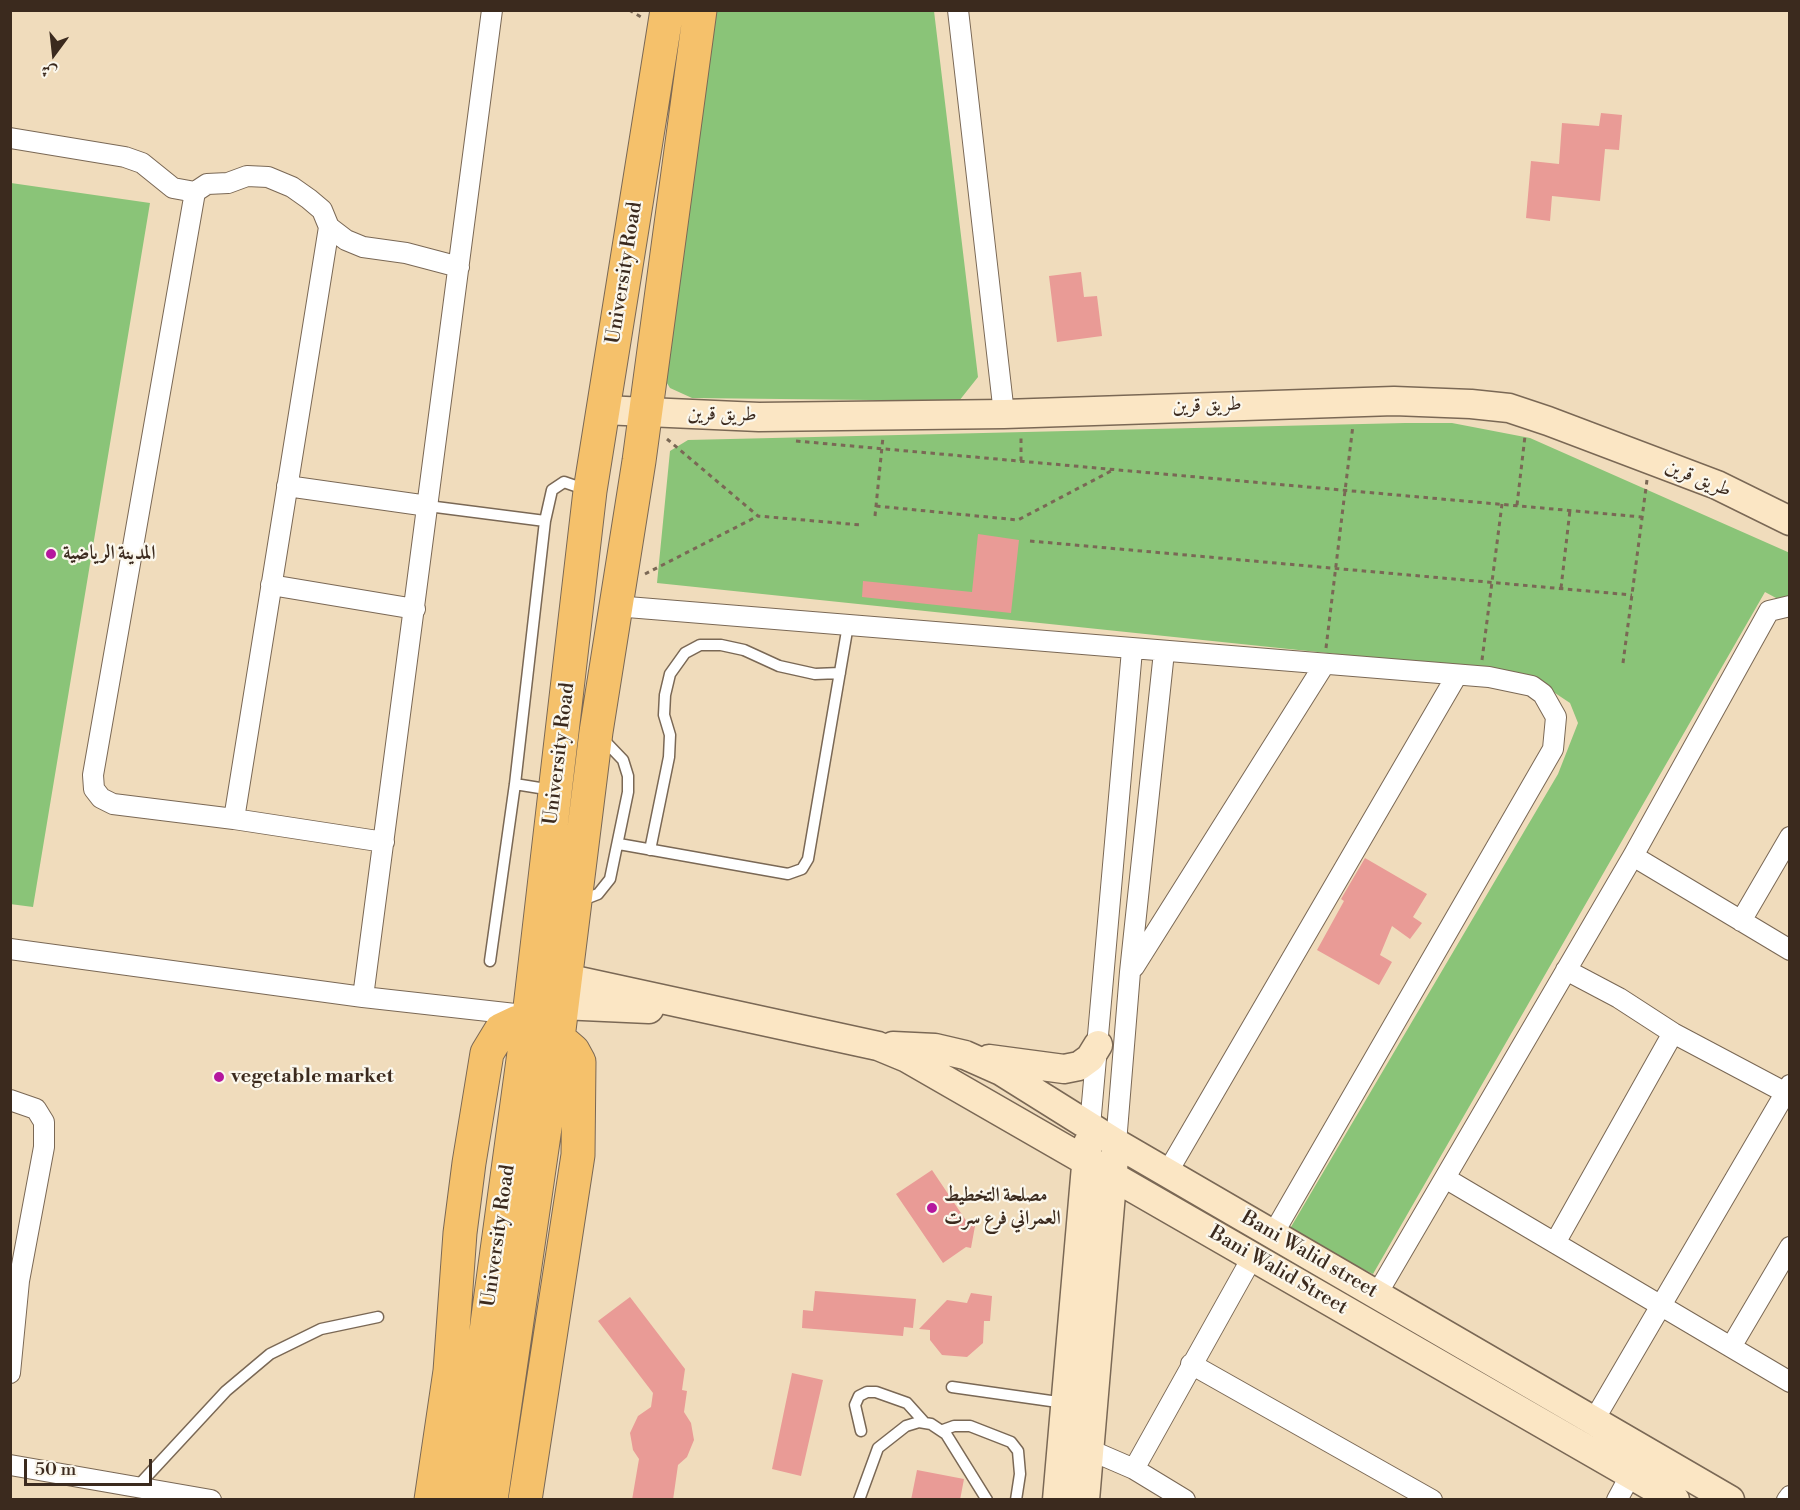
<!DOCTYPE html>
<meta charset="utf-8">
<style>
body{margin:0}
#map{position:relative;width:1800px;height:1510px;overflow:hidden;background:#f0dcbc;font-family:"Libre Bodoni",Amiri,serif}
canvas{display:block}
.frame{position:absolute;inset:0;border:12px solid #3b2a1e;pointer-events:none}
.north{position:absolute;left:24px;top:24px;width:60px;height:60px;-webkit-text-stroke:4px #fbf7ec;paint-order:stroke;rotate:195deg;font-size:16px;font-weight:700;line-height:24px;text-align:center;color:#3b2a1e}
.north::after{content:'';display:block;margin:auto;width:21px;height:27px;background:#3b2a1e;clip-path:polygon(50% 0,100% 100%,50% 72%,0 100%)}
.scale{position:absolute;left:24px;top:1459px;width:128px;height:27px;box-sizing:border-box;border:3px solid #3b2a1e;border-top:0;padding-left:8px;font-size:18px;line-height:21px;white-space:nowrap;color:#3b2a1e;-webkit-text-stroke:4px #fbf7ec;paint-order:stroke}
</style>
<div id="map">
<canvas width="1800" height="1510"></canvas>
<div class="frame"></div>
<div class="north">ش</div>
<div class="scale">50 m</div>
</div>
<script>
const ctx = document.querySelector('canvas').getContext('2d');
ctx.lineJoin = 'round';
function fillPath(path, color) {
  ctx.fillStyle = color;
  ctx.fill(path, 'evenodd');
}
function toPath(rows) {
  const path = new Path2D();
  for (const r of rows) {
    path.moveTo(r[0], r[1]);
    for (let i = 2; i < r.length; i += 2) path.lineTo(r[i], r[i + 1]);
  }
  return path;
}
function stroke(path, color, width, dash) {
  ctx.strokeStyle = color;
  ctx.lineWidth = width;
  ctx.lineCap = dash ? 'butt' : 'round';
  ctx.setLineDash(dash || []);
  ctx.stroke(path);
}
function label(font, color, halo, rows, align = 'center') {
  ctx.font = font + ' "Libre Bodoni",Amiri,serif';
  ctx.lineWidth = 4.5;
  ctx.setLineDash([]);
  ctx.textBaseline = 'middle';
  ctx.strokeStyle = halo;
  ctx.fillStyle = color;
  for (const [text, x, y, turn = 0] of rows) {
    ctx.save();
    ctx.translate(x, y);
    ctx.rotate((+turn || 0) * Math.PI / 180);
    ctx.textAlign = isNaN(turn) ? turn : align;
    if (halo) ctx.strokeText(text, 0, 0);
    ctx.fillText(text, 0, 0);
    ctx.restore();
  }
}
fillPath(toPath([
 [706,11,934,11,978,377,959,401,692,398,670,388,657,367],
 [11,183,150,203,33,907,10,904],
 [1405,423,1452,423,1530,438,1790,553,1789,605,1765,592,1373,1274,1288,1232,1558,774,1578,723,1570,703,1540,683,1490,670,657,583,670,451,688,440]
]), '#8ac478');
fillPath(toPath([
 [1601,113,1622,115,1619,150,1605,149,1600,201,1552,196,1550,221,1526,218,1531,161,1559,164,1562,123,1599,126],
 [1081,272,1084,297,1097,296,1102,336,1057,342,1049,276],
 [978,534,1019,540,1011,613,862,597,863,581,972,592],
 [1365,858,1427,894,1413,917,1422,923,1410,939,1392,926,1380,955,1392,962,1379,985,1317,950,1344,901,1341,899],
 [932,1170,967,1222,975,1226,971,1248,966,1247,943,1263,896,1194],
 [815,1291,916,1299,913,1328,904,1327,903,1336,802,1328,803,1310,813,1311],
 [971,1293,992,1296,990,1321,984,1321,983,1343,967,1357,942,1355,930,1340,930,1330,919,1329,947,1300,967,1303],
 [630,1297,685,1369,682,1390,687,1391,684,1412,691,1423,694,1440,687,1457,678,1465,673,1500,632,1500,639,1459,633,1450,630,1433,638,1416,651,1407,653,1393,598,1321],
 [792,1373,823,1380,801,1476,772,1469],
 [917,1470,964,1479,960,1500,911,1500]
]), '#e99b96');
const lane = toPath([
 [428,506,545,521],
 [515,784,552,790],
 [619,844,788,874,802,869,808,859,848,625],
 [650,850,669,757,670,735,664,715,665,695,670,674,685,653,700,645,721,645,744,650,779,666,815,674,840,673],
 [580,901,598,894,610,879,628,792,628,776,623,760,600,736],
 [490,961,515,784,545,521,552,490,564,482,587,490],
 [952,1387,1065,1403],
 [943,1430,954,1426,970,1426,1011,1442,1018,1451,1020,1474,1016,1500],
 [861,1431,855,1405,859,1396,867,1392,876,1392,907,1403,925,1423],
 [137,1487,226,1391,270,1354,321,1329,378,1317],
 [859,1500,878,1448,906,1426,919,1422,931,1424,946,1434,987,1500]
]);
const street = toPath([
 [958,10,1004,414],
 [10,138,125,157,142,163,173,188,195,192],
 [287,486,428,506],
 [271,585,415,609],
 [615,606,1489,677,1532,686,1543,694,1556,717,1553,749,1273,1234],
 [234,819,329,227],
 [384,842,234,819,113,804,101,798,94,789,93,775,195,192,207,184,228,183,247,176,268,177,292,187,309,199,322,210,329,227,346,240,363,247,406,253,459,267],
 [1633,856,1790,950],
 [1741,921,1790,837],
 [10,949,363,997,524,1015],
 [1134,967,1324,665],
 [1566,970,1619,998,1673,1033,1790,1095],
 [363,997,492,10],
 [10,1100,36,1109,44,1122,44,1147,19,1281,10,1373],
 [1090,1126,1132,650],
 [1116,1143,1130,972,1164,652],
 [1167,1173,1457,675],
 [1445,1178,1790,1382],
 [1555,1243,1673,1033],
 [1377,1294,1633,856,1769,611,1790,606],
 [1731,1347,1790,1247],
 [1191,1364,1432,1500],
 [1594,1420,1790,1085],
 [1090,1450,1134,1469,1185,1500],
 [10,1465,211,1500],
 [1134,1469,1253,1256],
 [1617,1500,1631,1474],
 [1787,1500,1790,1496]
]);
const secondary = toPath([
 [603,410,759,417,1004,414,1394,401,1471,404,1509,408,1548,421,1717,485,1790,521],
 [565,978,878,1046,907,1058,1675,1500],
 [561,1005,649,1009],
 [893,1046,935,1048,965,1055,1001,1071,1116,1143,1730,1500],
 [989,1059,1064,1069,1079,1066,1090,1058,1098,1045],
 [1057,1500,1088,1143],
 [1085,1500,1114,1158]
]);
const highway = toPath([
 [431,1500,450,1371,460,1233,469,1163,487,1053,501,1030,518,1022,528,1023],
 [463,1500,529,1016,590,491,667,10],
 [491,1500,558,1038,596,732,639,461,700,10],
 [525,1500,578,1155,579,1062,573,1051,558,1038]
]);
stroke(lane, '#7a6855', 13);
stroke(street, '#7a6855', 22);
stroke(secondary, '#7a6855', 31);
stroke(highway, '#7a6855', 35);
stroke(toPath([
 [629,10,641,17],
 [667,439,758,516,861,525],
 [796,441,1642,517],
 [1021,461,1021,436],
 [1517,505,1525,436],
 [876,506,1018,520,1113,470],
 [875,516,883,437],
 [1030,541,1632,595],
 [645,574,758,516],
 [1561,588,1570,510],
 [1326,648,1353,425],
 [1482,660,1502,504],
 [1623,663,1647,480]
]), '#7a6855', 3, [4.5, 4.5]);
stroke(lane, '#fff', 10);
stroke(street, '#fff', 20);
stroke(secondary, '#fbe6c4', 28);
stroke(highway, '#f5c16b', 33);
for (const [x, y, r, color] of [
 [51,554,6,"#b5179e"],
 [219,1077,6,"#b5179e"],
 [932,1208,6,"#b5179e"]
]) {
  const dot = new Path2D();
  dot.arc(x, y, r, 0, 2 * Math.PI);
  ctx.fillStyle = color;
  ctx.fill(dot);
  stroke(dot, '#fbf7ec', 2);
}
label('20px', '#3b2a1e', '#fbf7ec', [
 ["University Road",625,273,-81],
 ["طريق قرين",1207,406,-2],
 ["طريق قرين",722,415,1],
 ["طريق قرين",1698,479,22],
 ["University Road",560,754,-83],
 ["University Road",499,1236,-82],
 ["Bani Walid street",1309,1255,30],
 ["Bani Walid Street",1278,1271,30]
]);
label('bold 20px', '#3b2a1e', '#fbf7ec', [
 ["المدينة الرياضية",63,554],
 ["vegetable market",231,1077],
 ["مصلحة التخطيط",944,1196],
 ["العمراني فرع سرت",944,1219]
], 'left');
</script>
